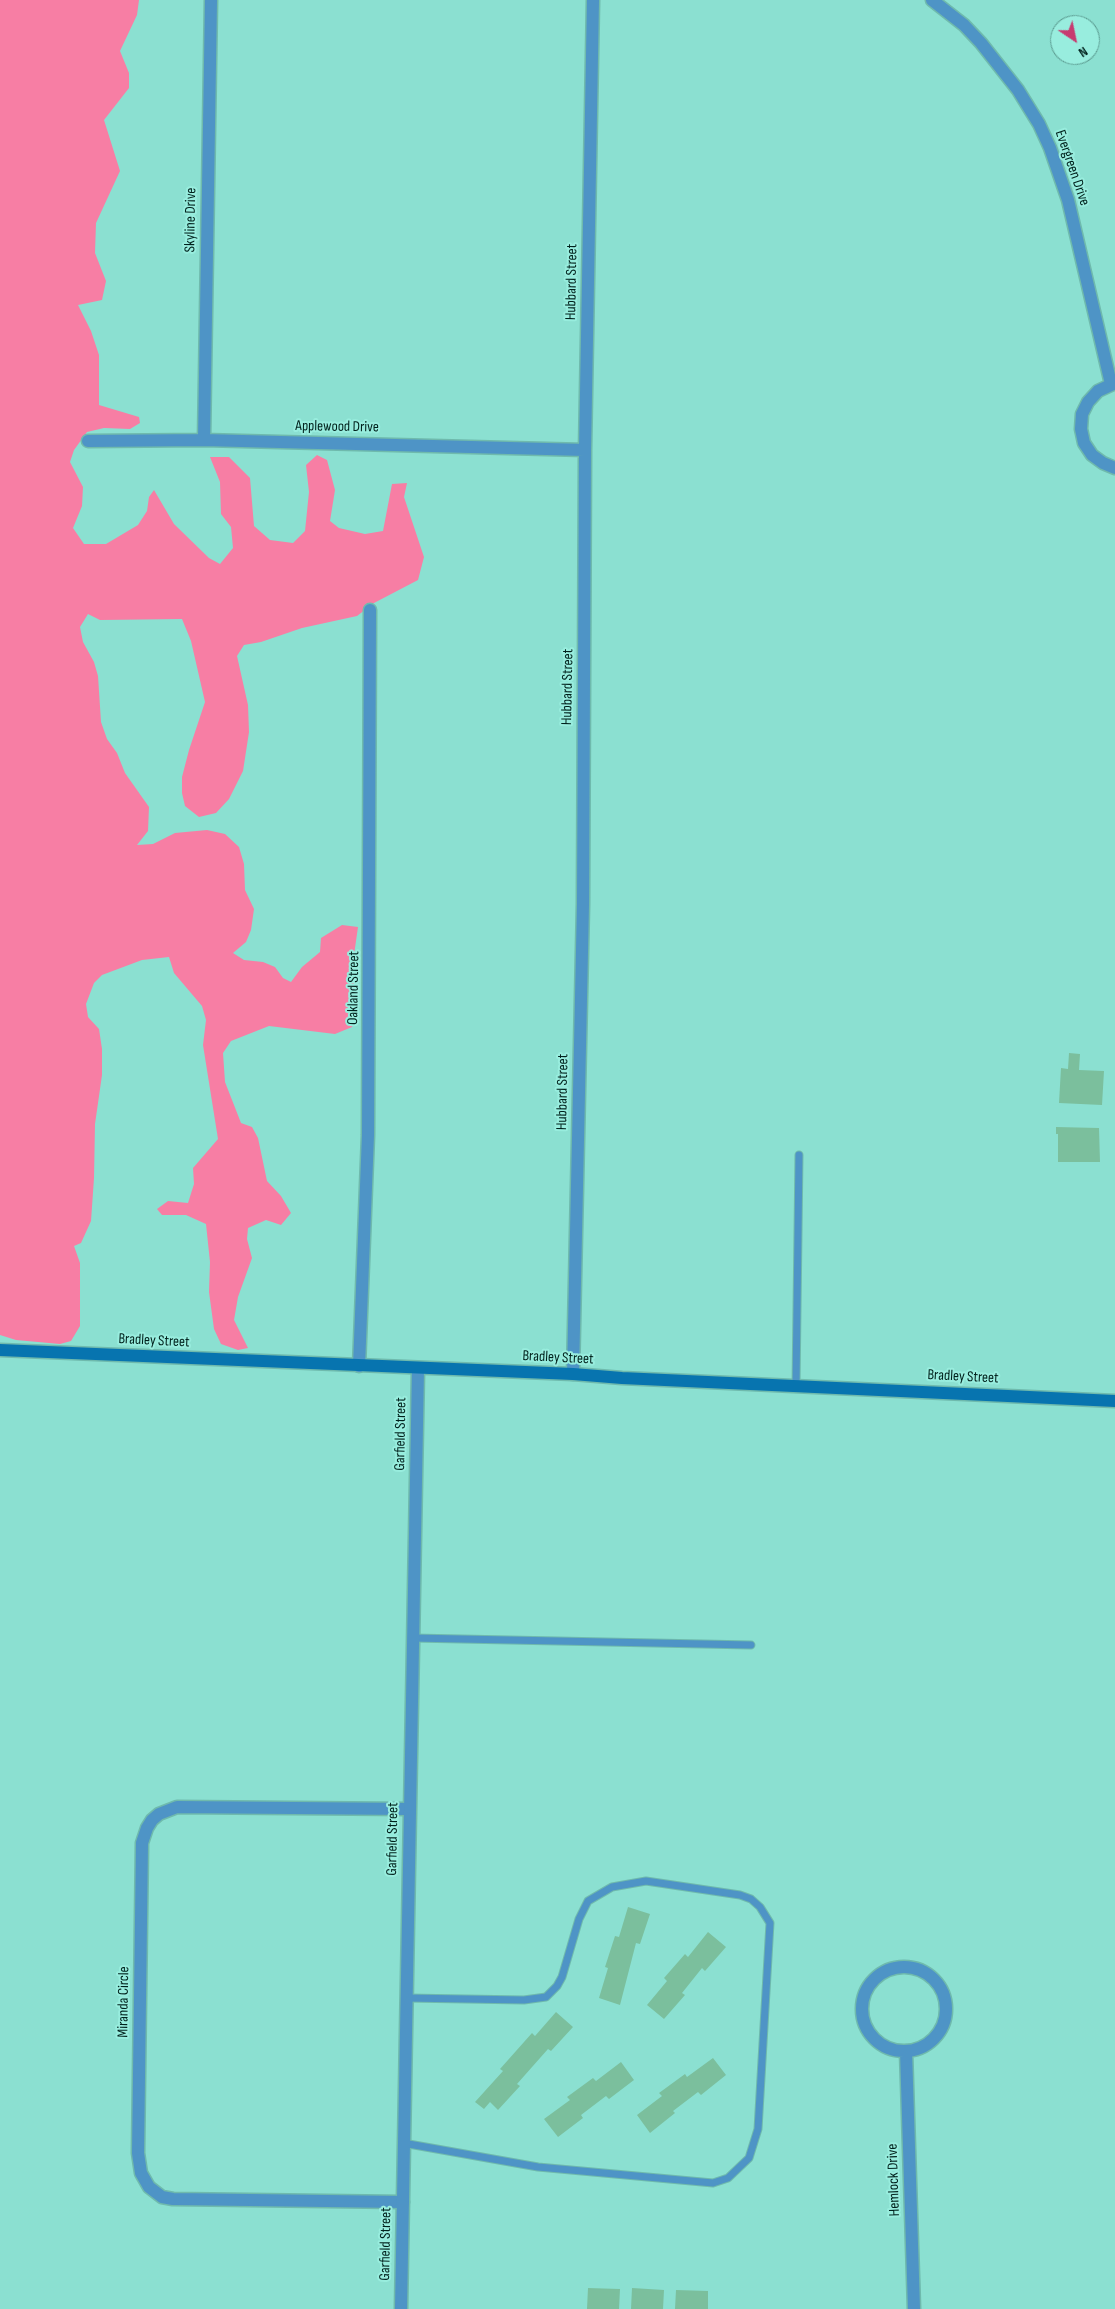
<!DOCTYPE html>
<style>
body{margin:0}
#map{position:relative;width:1115px;height:2309px;overflow:hidden;background:#8be0d1;font-family:"Sofia Sans Condensed",sans-serif}
canvas{display:block}
.north{position:absolute;left:1050px;top:15px;width:50px;height:50px;box-sizing:border-box;background:#98edde;border:1px solid #5b9b90;border-radius:50%;rotate:146deg;font-size:14px;font-weight:700;line-height:20px;text-align:center;color:#00211c}
.north::after{content:'';display:block;margin:auto;width:18px;height:22px;background:#c73b70;clip-path:polygon(50% 0,100% 100%,50% 72%,0 100%)}
</style>
<div id="map">
<canvas width="1115" height="2309"></canvas>
<div class="north">N</div>
</div>
<script>
const ctx = document.querySelector('canvas').getContext('2d');
ctx.lineJoin = 'round';
function fillPath(path, color) {
  ctx.fillStyle = color;
  ctx.fill(path, 'evenodd');
}
function toPath(rows) {
  const path = new Path2D();
  for (const r of rows) {
    if (r.length === 3) {
      path.moveTo(r[0] + r[2], r[1]);
      path.arc(r[0], r[1], r[2], 0, 2 * Math.PI);
      continue;
    }
    path.moveTo(r[0], r[1]);
    for (let i = 2; i < r.length; i += 2) path.lineTo(r[i], r[i + 1]);
  }
  return path;
}
function stroke(path, color, width, dash) {
  ctx.strokeStyle = color;
  ctx.lineWidth = width;
  ctx.lineCap = dash ? 'butt' : 'round';
  ctx.setLineDash(dash || []);
  ctx.stroke(path);
}
function label(font, color, halo, rows, align = 'center') {
  ctx.font = font + ' "Sofia Sans Condensed",sans-serif';
  ctx.lineWidth = 4;
  ctx.setLineDash([]);
  ctx.textBaseline = 'middle';
  ctx.strokeStyle = halo;
  ctx.fillStyle = color;
  for (const [text, x, y, turn = 0] of rows) {
    ctx.save();
    ctx.translate(x, y);
    ctx.rotate((+turn || 0) * Math.PI / 180);
    ctx.textAlign = isNaN(turn) ? turn : align;
    if (halo) ctx.strokeText(text, 0, 0);
    ctx.fillText(text, 0, 0);
    ctx.restore();
  }
}
fillPath(toPath([
 [0,0,139,0,137,15,120,51,129,73,129,88,104,120,120,171,96,223,95,253,106,281,102,300,78,305,91,331,99,355,99,405,139,417,140,423,130,429,104,428,87,432,74,450,70,462,83,487,82,506,73,528,84,544,106,544,138,525,147,511,149,497,154,490,174,524,209,558,220,564,233,548,231,527,221,514,220,482,210,457,229,457,250,478,254,526,270,540,293,543,305,531,309,492,306,465,317,455,327,460,335,490,330,521,339,528,365,534,383,531,392,484,407,483,404,497,424,557,418,580,374,603,357,616,302,628,261,642,244,645,237,656,248,705,249,732,243,771,229,799,216,813,199,817,185,806,182,793,182,777,189,750,205,702,191,641,182,619,100,620,88,614,80,627,83,642,94,662,98,676,101,722,107,739,117,753,125,773,149,807,148,831,137,845,153,844,175,833,207,830,225,834,239,847,244,864,245,890,254,909,251,930,246,942,233,953,244,960,263,962,275,967,283,978,291,982,302,967,320,952,321,938,342,925,358,927,354,955,359,1013,352,1027,335,1034,269,1026,231,1041,223,1053,225,1082,241,1123,252,1127,258,1138,267,1181,281,1196,291,1213,281,1225,266,1220,248,1228,247,1239,252,1258,238,1297,234,1320,248,1348,238,1350,221,1344,214,1329,209,1292,210,1262,206,1224,186,1215,162,1215,157,1209,168,1201,188,1203,194,1184,193,1168,218,1139,203,1045,206,1020,202,1006,174,973,169,957,142,960,102,975,94,983,86,1004,88,1017,99,1029,102,1049,102,1075,95,1124,94,1178,91,1221,81,1243,74,1246,80,1263,80,1326,71,1341,60,1344,16,1340,0,1335]
]), '#f77ea4');
fillPath(toPath([
 [1069,1053,1080,1054,1079,1070,1104,1071,1102,1105,1059,1103,1061,1068,1068,1069],
 [1056,1127,1099,1128,1100,1162,1058,1162,1058,1134,1056,1134],
 [628,1907,650,1914,640,1944,636,1943,620,2005,599,1998,608,1968,605,1967,615,1936,619,1937],
 [708,1932,726,1947,705,1971,702,1968,682,1993,685,1995,664,2019,647,2005,667,1981,664,1978,685,1954,688,1957],
 [556,2012,573,2027,551,2051,548,2049,517,2084,520,2086,498,2110,490,2102,484,2109,475,2102,503,2071,500,2069,532,2033,535,2036],
 [713,2058,726,2075,701,2095,698,2092,673,2111,675,2113,650,2133,637,2115,662,2096,659,2093,685,2074,687,2077],
 [621,2062,634,2080,609,2099,606,2096,581,2115,583,2118,558,2137,544,2119,570,2100,567,2097,593,2078,596,2081],
 [588,2288,620,2289,619,2309,587,2309],
 [632,2288,664,2290,663,2309,631,2309],
 [676,2290,708,2291,708,2309,675,2309]
]), '#7bbf9d');
const service = toPath([
 [796,1386,799,1155],
 [413,1638,751,1645],
 [403,2143,538,2167,713,2183,728,2178,749,2158,758,2129,770,1923,760,1907,751,1899,740,1895,646,1881,612,1887,588,1901,579,1919,562,1977,557,1986,546,1997,524,2000,407,1998]
]);
const minor = toPath([
 [932,0,964,25,981,43,1018,90,1039,124,1050,148,1068,200,1111,384],
 [1115,383,1098,391,1088,402,1082,414,1081,429,1084,443,1092,455,1103,463,1115,468],
 [204,440,211,0],
 [88,441,204,440,585,450],
 [359,1366,368,1135,370,610],
 [573,1374,583,904,585,450,593,0],
 [904,2009,42],
 [906,2051,914,2309],
 [403,2202,173,2199,162,2197,149,2187,141,2173,138,2153,142,1843,147,1828,152,1820,159,1814,177,1807,409,1809]
]);
const tertiary = toPath([
 [401,2309,418,1369]
]);
const secondary = toPath([
 [0,1350,573,1374,622,1378,1115,1401]
]);
stroke(service, '#6fbaad', 9);
stroke(minor, '#6fbaad', 15);
stroke(tertiary, '#6fbaad', 15);
stroke(secondary, '#6fbaad', 15);
stroke(service, '#4e94c6', 7);
stroke(minor, '#4e94c6', 12);
stroke(tertiary, '#4e94c6', 12);
stroke(secondary, '#0774af', 12);
label('15px', '#00211c', '#98edde', [
 ["Evergreen Drive",1072,168,71],
 ["Skyline Drive",191,220,-89],
 ["Hubbard Street",572,282,-89],
 ["Applewood Drive",337,427,1],
 ["Hubbard Street",568,687,-89],
 ["Oakland Street",354,988,-89],
 ["Hubbard Street",563,1092,-89],
 ["Bradley Street",154,1341,3],
 ["Bradley Street",558,1358,3],
 ["Bradley Street",963,1377,3],
 ["Garfield Street",401,1434,-89],
 ["Garfield Street",393,1839,-89],
 ["Miranda Circle",124,2002,-89],
 ["Hemlock Drive",894,2180,-92],
 ["Garfield Street",386,2244,-89]
]);
</script>
